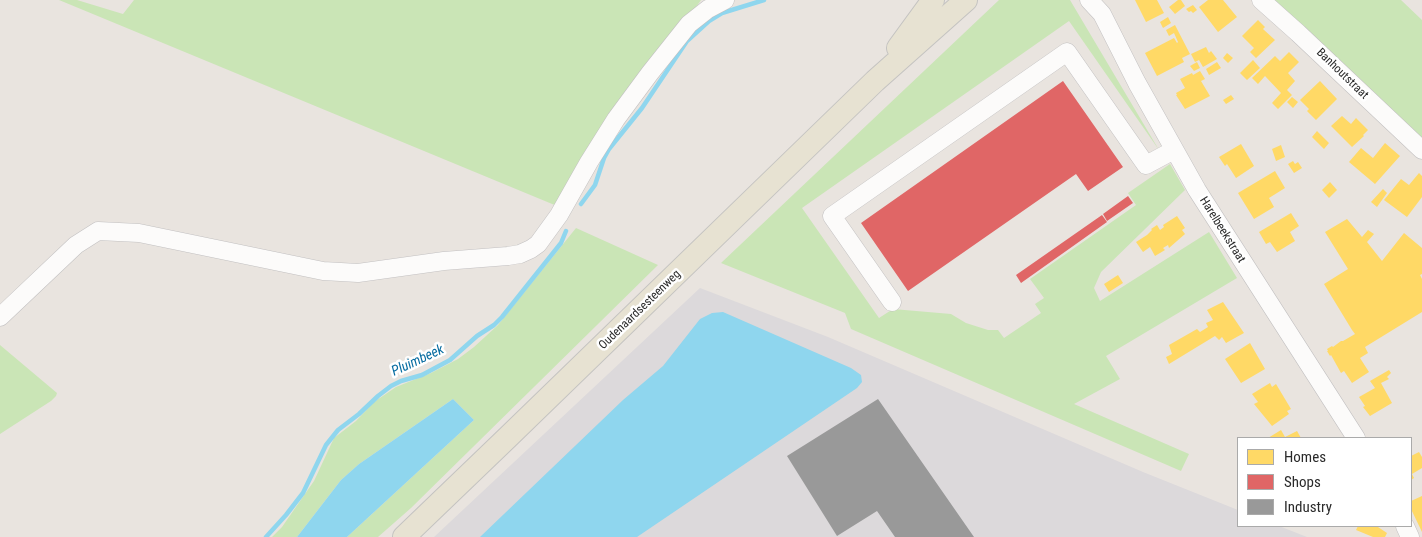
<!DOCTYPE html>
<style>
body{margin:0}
#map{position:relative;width:1422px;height:537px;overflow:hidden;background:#e9e4df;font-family:"Roboto Condensed",sans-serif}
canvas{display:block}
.legend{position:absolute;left:1237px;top:437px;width:175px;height:90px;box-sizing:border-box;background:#fff;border:1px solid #aaa;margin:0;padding:6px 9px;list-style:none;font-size:15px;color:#2a2a2a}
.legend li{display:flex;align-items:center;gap:10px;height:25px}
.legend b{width:25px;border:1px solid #aaa}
</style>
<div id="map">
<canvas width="1422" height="537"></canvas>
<ul class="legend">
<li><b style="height:14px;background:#ffd966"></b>Homes</li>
<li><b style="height:14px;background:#e06666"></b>Shops</li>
<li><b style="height:14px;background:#999"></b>Industry</li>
</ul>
</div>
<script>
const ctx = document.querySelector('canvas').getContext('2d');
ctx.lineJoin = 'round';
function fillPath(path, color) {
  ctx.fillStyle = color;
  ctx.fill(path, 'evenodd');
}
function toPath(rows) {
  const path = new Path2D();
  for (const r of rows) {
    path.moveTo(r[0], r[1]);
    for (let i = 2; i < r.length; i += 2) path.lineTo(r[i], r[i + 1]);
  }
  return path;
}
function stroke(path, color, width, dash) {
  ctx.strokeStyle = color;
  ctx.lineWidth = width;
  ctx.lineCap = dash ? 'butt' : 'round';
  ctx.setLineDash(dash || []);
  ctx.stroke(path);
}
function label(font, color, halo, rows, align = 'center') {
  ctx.font = font + ' "Roboto Condensed",sans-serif';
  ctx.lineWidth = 5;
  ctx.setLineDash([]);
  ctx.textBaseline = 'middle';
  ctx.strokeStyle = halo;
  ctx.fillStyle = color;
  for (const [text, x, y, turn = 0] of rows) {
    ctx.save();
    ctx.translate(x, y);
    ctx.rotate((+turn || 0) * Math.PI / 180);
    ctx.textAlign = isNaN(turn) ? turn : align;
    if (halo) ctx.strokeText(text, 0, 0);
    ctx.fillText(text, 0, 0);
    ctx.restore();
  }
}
fillPath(toPath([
 [700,288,828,337,1143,472,1238,510,1238,526,1279,526,1307,537,434,537]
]), '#dcd9db');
fillPath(toPath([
 [59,0,77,0,123,14,134,0,701,0,557,206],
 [999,0,1070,0,1159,150,1069,21,802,208,879,318,893,309,951,314,966,323,988,330,998,330,1004,338,1041,313,1035,304,1044,298,1030,279,1136,205,1128,193,1170,164,1185,190,1101,272,1094,288,1100,301,1209,232,1237,278,1106,356,1120,379,1074,404,1189,454,1181,471,851,329,845,313,721,263],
 [1269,0,1401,0,1422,20,1422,142],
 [576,228,658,265,411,508,378,537,347,537,474,420,453,399,359,464,341,480,297,537,272,537,282,527,314,481,334,438,356,421,374,402,396,387,431,373,458,359,474,347,498,325],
 [0,345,57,393,56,396,51,401,0,434]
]), '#cae5b6');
fillPath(toPath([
 [723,312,851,368,861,375,862,382,857,388,637,537,480,537,623,400,663,366,700,319,712,313],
 [453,399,474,420,347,537,297,537,341,480,359,464]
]), '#8fd6ee');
fillPath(toPath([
 [1135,0,1157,0,1164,13,1146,22],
 [1178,0,1181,0,1185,6,1175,14,1169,7],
 [1208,0,1223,0,1237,17,1218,32,1199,7],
 [1193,5,1197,10,1193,13,1191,11,1189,12,1186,9],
 [1168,17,1171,23,1163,28,1160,22],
 [1258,20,1265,27,1263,29,1275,40,1256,58,1250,52,1254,48,1242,36],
 [1175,25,1190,54,1182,58,1184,62,1157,76,1145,53,1174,38,1177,43,1178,42,1174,33,1169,36,1166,30],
 [1206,47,1209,53,1211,51,1217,59,1203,67,1199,60,1195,62,1191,54],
 [1289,52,1299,62,1288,73,1295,81,1287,90,1292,95,1278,109,1272,103,1281,93,1265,76,1258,84,1252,78,1275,56,1280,61],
 [1227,53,1233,58,1228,63,1223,58],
 [1253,60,1260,68,1247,80,1240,73],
 [1197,62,1200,68,1194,71,1190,66],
 [1217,62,1221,68,1209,75,1206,69],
 [1200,71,1205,79,1201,81,1210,96,1185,109,1176,95,1177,95,1176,93,1185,88,1180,79,1192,73,1193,75],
 [1320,81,1337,99,1316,120,1307,111,1309,109,1300,100],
 [1231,95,1234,99,1226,104,1223,100],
 [1292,97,1298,102,1293,108,1287,102],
 [1342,116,1351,124,1356,118,1368,130,1363,135,1364,136,1352,147,1331,126],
 [1317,131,1329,143,1324,149,1312,137],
 [1385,143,1400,156,1375,184,1349,162,1361,148,1373,158],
 [1241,144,1254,166,1236,178,1227,164,1225,166,1219,157],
 [1281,145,1285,157,1276,161,1272,149],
 [1293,161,1295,164,1298,162,1302,168,1294,173,1288,164],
 [1275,171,1285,188,1269,198,1274,207,1254,219,1238,193],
 [1419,173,1422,176,1422,197,1407,217,1384,200,1401,179,1409,185],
 [1330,182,1337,190,1329,198,1322,190],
 [1383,189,1387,193,1377,207,1371,202],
 [1291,213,1299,226,1290,232,1295,241,1277,252,1270,242,1266,244,1259,232],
 [1177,216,1185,228,1182,230,1185,234,1169,248,1168,245,1163,248,1165,250,1155,256,1150,247,1143,252,1136,242,1147,235,1152,230,1151,229,1157,225,1160,230,1164,227,1163,225],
 [1347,219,1362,237,1368,230,1374,234,1367,242,1382,261,1404,233,1422,248,1422,274,1420,275,1422,279,1422,312,1365,347,1368,353,1360,358,1369,372,1352,383,1344,371,1341,373,1331,355,1330,356,1327,351,1328,351,1327,349,1332,346,1333,347,1341,341,1343,341,1355,334,1352,330,1324,284,1348,269,1325,232],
 [1118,275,1123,283,1109,292,1104,284],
 [1223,302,1244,333,1226,343,1222,337,1219,340,1215,336,1169,364,1166,357,1172,354,1169,345,1197,329,1200,332,1208,327,1206,323,1213,320,1207,310],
 [1250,343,1265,369,1241,383,1225,359],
 [1389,370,1391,373,1387,377,1389,379,1381,383,1392,403,1370,416,1363,407,1365,406,1359,397,1375,388,1370,381],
 [1270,383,1272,387,1276,384,1291,409,1287,411,1289,414,1272,426,1254,404,1258,402,1252,394],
 [1281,430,1285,437,1297,431,1301,438,1268,438],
 [1419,452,1422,457,1422,468,1412,474,1414,478,1411,480,1411,456],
 [1422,496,1422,532,1411,509,1411,501],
 [1358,526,1378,526,1378,527,1387,533,1385,537,1373,537,1356,530]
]), '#ffd966');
fillPath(toPath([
 [1063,81,1123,167,1088,191,1076,174,908,291,861,223],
 [1128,196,1133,203,1107,221,1103,214],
 [1102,215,1107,222,1021,283,1016,275]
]), '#e06666');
fillPath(toPath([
 [878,399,974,537,895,537,877,511,837,536,787,456]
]), '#999');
stroke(toPath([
 [581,204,595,185,604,158,609,149,642,108,687,41,709,21,722,13,764,0],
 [266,537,286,515,303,493,326,445,338,430,359,414,378,396,391,386,401,381,422,375,450,360,477,336,494,325,502,317,561,243,566,231]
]), '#8fd6ee', 4.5);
const minor = toPath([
 [1089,0,1102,14,1137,83,1197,190,1356,438],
 [1261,0,1298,33,1422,150],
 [892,302,832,216,1067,52,1146,165,1174,150],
 [0,317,76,245,98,231,139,233,323,271,358,273,444,261,508,256,520,254,531,249,538,244,559,215,589,162,616,119,650,73,689,24,708,9,725,0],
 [1405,526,1410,537]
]);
const major = toPath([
 [898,48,933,0],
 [404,537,508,437,875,81,966,0]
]);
stroke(minor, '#c2c0c1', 19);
stroke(major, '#c4c3c1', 24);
stroke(minor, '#fcfbfa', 18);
stroke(major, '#e7e2d2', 22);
label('12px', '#2a2a2a', '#fff', [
 ["Banhoutstraat",1342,74,44],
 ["Harelbeekstraat",1222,230,58],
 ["Oudenaardsesteenweg",640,310,-44]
]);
label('italic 14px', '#076ca1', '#fff', [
 ["Pluimbeek",418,361,-25]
]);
</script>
